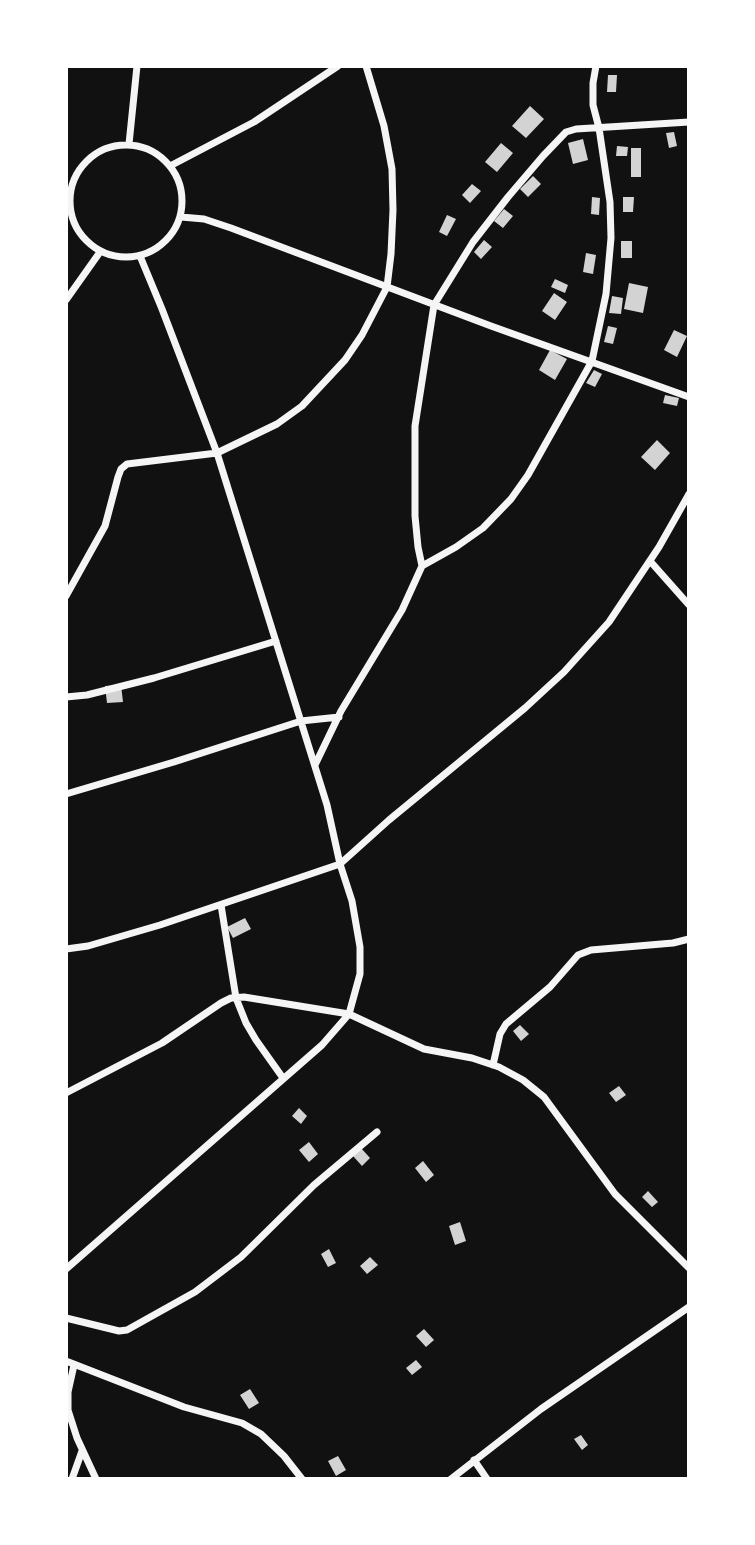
<!DOCTYPE html>
<style>
body{margin:0}
#map{position:relative;width:755px;height:1545px;overflow:hidden;background:#111;font-family:Montserrat,sans-serif}
canvas{display:block}
.frame{position:absolute;inset:0;border:68px solid #fff;pointer-events:none}
</style>
<div id="map">
<canvas width="755" height="1545"></canvas>
<div class="frame"></div>
</div>
<script>
const ctx = document.querySelector('canvas').getContext('2d');
ctx.lineJoin = 'round';
function fillPath(path, color) {
  ctx.fillStyle = color;
  ctx.fill(path, 'evenodd');
}
function toPath(rows) {
  const path = new Path2D();
  for (const r of rows) {
    if (r.length === 3) {
      path.moveTo(r[0] + r[2], r[1]);
      path.arc(r[0], r[1], r[2], 0, 2 * Math.PI);
      continue;
    }
    path.moveTo(r[0], r[1]);
    for (let i = 2; i < r.length; i += 2) path.lineTo(r[i], r[i + 1]);
  }
  return path;
}
function stroke(path, color, width, dash) {
  ctx.strokeStyle = color;
  ctx.lineWidth = width;
  ctx.lineCap = dash ? 'butt' : 'round';
  ctx.setLineDash(dash || []);
  ctx.stroke(path);
}
fillPath(toPath([
 [608,75,617,75,616,92,607,92],
 [530,106,544,119,526,138,512,126],
 [674,132,677,146,669,148,666,133],
 [583,139,588,160,573,164,568,143],
 [501,143,513,153,497,172,485,162],
 [617,146,628,147,627,156,616,156],
 [631,148,641,148,641,177,631,177],
 [533,176,541,184,528,197,520,189],
 [472,184,481,191,470,203,462,195],
 [592,197,600,198,599,215,591,214],
 [623,197,634,197,633,212,623,212],
 [504,209,513,216,503,228,494,221],
 [447,215,456,219,447,236,439,232],
 [484,240,492,247,481,259,474,252],
 [621,241,632,241,632,258,621,258],
 [586,253,596,255,593,274,583,272],
 [555,279,568,285,565,293,551,287],
 [629,283,648,287,643,313,624,309],
 [554,293,567,302,555,320,542,311],
 [612,296,623,298,621,314,609,313],
 [608,326,617,328,613,344,604,342],
 [674,330,687,336,677,357,664,350],
 [550,350,567,359,555,380,539,370],
 [594,370,602,374,595,387,586,383],
 [665,395,679,398,677,406,663,403],
 [657,440,670,453,655,470,641,457],
 [121,685,123,702,107,703,105,686],
 [245,918,251,929,233,938,227,927],
 [520,1025,529,1034,521,1041,513,1031],
 [619,1086,626,1095,616,1102,609,1093],
 [299,1108,307,1116,301,1124,292,1116],
 [309,1142,318,1154,309,1162,299,1150],
 [361,1148,370,1158,362,1166,353,1156],
 [423,1161,434,1175,426,1182,415,1168],
 [648,1191,658,1202,652,1207,642,1197],
 [460,1222,466,1241,455,1245,449,1226],
 [329,1249,336,1263,328,1267,321,1254],
 [370,1257,378,1265,367,1274,360,1266],
 [424,1329,434,1340,426,1347,416,1336],
 [416,1360,422,1367,412,1375,406,1368],
 [250,1389,259,1403,249,1409,240,1395],
 [581,1435,588,1445,582,1450,574,1439],
 [338,1456,346,1470,336,1476,328,1461]
]), '#d3d3d3');
stroke(toPath([
 [129,144,137,66],
 [126,201,56],
 [170,166,254,122,338,66],
 [181,217,204,219,231,228,491,326,689,397],
 [66,300,100,252],
 [650,561,689,605],
 [422,566,418,547,415,516,415,426,434,305,473,242,508,197,543,156,566,132,576,129,689,122],
 [66,596,105,526,118,477,121,469,127,464,217,453,277,424,302,406,345,360,362,335,387,287,391,254,393,210,392,169,384,126,366,66],
 [66,697,87,695,154,678,276,641],
 [315,765,341,711,402,610,422,566,456,547,483,528,511,499,528,475,592,361,606,294,611,238,610,202,599,128,593,105,593,83,596,66],
 [66,794,174,762,301,721,339,717],
 [221,905,236,998,246,1023,256,1040,283,1078],
 [66,949,88,946,160,925,340,864,389,820,525,708,564,672,609,622,659,547,689,494],
 [493,1065,500,1034,506,1024,550,987,578,955,591,950,673,943,689,939],
 [66,1093,162,1043,221,1003,231,998,244,997,349,1014,424,1049,472,1058,499,1067,523,1080,544,1097,615,1194,689,1268],
 [66,1269,322,1045,349,1014,360,974,360,947,352,901,340,864,327,805,217,453,162,309,140,256],
 [66,1318,119,1331,127,1330,195,1292,241,1257,314,1185,377,1132],
 [66,1361,184,1407,242,1423,261,1434,284,1456,302,1479],
 [74,1365,68,1392,68,1410,77,1438,96,1479],
 [474,1460,487,1479],
 [72,1479,82,1451],
 [451,1479,541,1409,689,1307]
]), '#f5f5f5', 7);
</script>
